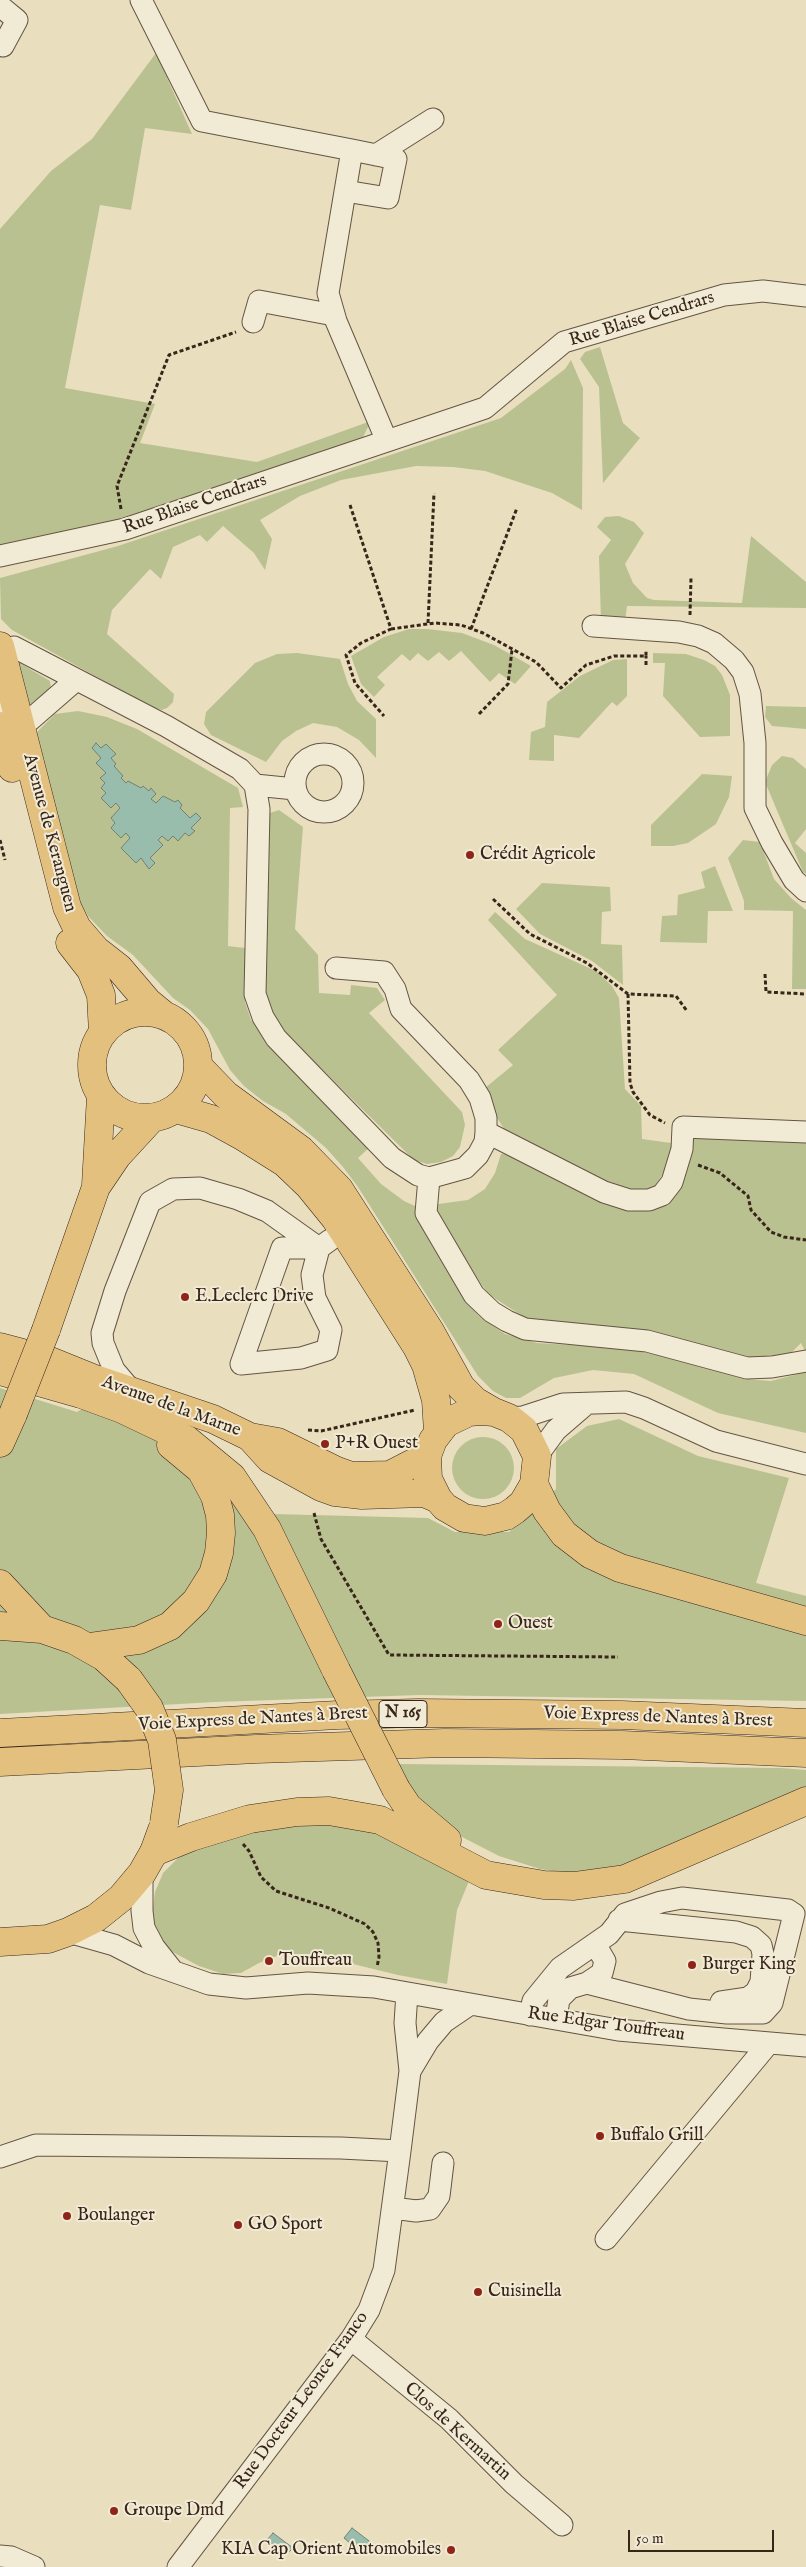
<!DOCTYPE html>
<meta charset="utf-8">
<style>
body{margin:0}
#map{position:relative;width:806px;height:2567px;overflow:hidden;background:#e9dfbe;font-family:"IM FELL English",serif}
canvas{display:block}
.scale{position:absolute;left:628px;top:2530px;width:146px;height:22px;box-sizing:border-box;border:2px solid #39261b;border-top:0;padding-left:6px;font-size:15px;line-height:18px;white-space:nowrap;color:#39261b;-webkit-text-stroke:4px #f1ead5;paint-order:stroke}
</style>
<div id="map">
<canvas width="806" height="2567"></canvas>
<div class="scale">50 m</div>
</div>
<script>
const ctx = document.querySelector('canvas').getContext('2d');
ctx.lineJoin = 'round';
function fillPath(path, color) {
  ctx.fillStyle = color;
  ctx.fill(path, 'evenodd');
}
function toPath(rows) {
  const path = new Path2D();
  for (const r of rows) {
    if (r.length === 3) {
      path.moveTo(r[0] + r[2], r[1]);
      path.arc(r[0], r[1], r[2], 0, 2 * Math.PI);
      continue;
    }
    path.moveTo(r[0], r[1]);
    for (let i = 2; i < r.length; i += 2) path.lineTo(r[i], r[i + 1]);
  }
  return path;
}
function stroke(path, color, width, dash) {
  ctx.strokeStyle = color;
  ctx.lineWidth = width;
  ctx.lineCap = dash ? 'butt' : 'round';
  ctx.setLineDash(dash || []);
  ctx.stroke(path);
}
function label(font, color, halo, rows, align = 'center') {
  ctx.font = font + ' "IM FELL English",serif';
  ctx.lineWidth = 4;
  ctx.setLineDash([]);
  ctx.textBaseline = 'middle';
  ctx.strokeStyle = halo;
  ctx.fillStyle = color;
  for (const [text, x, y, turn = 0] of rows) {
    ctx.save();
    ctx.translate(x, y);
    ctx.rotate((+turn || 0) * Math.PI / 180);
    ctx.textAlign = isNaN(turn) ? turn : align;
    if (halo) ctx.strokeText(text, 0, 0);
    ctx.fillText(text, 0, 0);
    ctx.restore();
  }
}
fillPath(toPath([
 [156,53,192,134,145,128,131,210,100,205,65,388,155,404,140,443,257,462,371,421,360,443,113,526,0,545,0,229,51,171,92,139],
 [600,347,623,423,640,438,603,483,599,387,580,359,585,352],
 [571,360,583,388,582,510,552,493,485,471,453,467,416,466,341,480,300,496,260,520,272,539,265,570,254,553,223,526,207,542,200,535,173,547,161,579,150,569,112,610,107,634,174,694,173,702,167,708,162,710,151,707,12,630,1,619,0,578,118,546,501,418,565,369],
 [619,516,634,522,644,533,625,564,633,583,647,598,654,600,742,603,751,536,806,582,806,608,627,606,625,621,601,620,599,556,611,540,597,527,605,517],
 [409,629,427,629,462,633,494,645,531,666,515,684,499,673,490,682,461,651,449,661,439,652,428,661,418,653,410,661,402,654,377,677,385,685,374,697,361,684,351,656,384,637],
 [297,653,340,659,348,684,357,701,376,719,376,758,359,740,337,727,313,723,296,731,282,741,266,762,211,735,204,724,206,712,255,663,277,654],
 [653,653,686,654,704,660,715,666,722,675,730,695,730,736,700,737,663,696,665,663,653,663],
 [627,659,627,696,617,706,612,702,579,738,554,735,554,761,529,760,531,732,545,727,547,702,580,676,613,660],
 [18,662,50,681,51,688,29,705],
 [766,706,806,707,806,729,772,726,765,717],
 [78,711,107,717,137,729,238,788,243,807,230,808,228,946,245,948,245,1002,251,1020,370,1147,358,1158,381,1184,404,1201,415,1206,442,1257,478,1315,505,1334,537,1343,623,1348,671,1358,746,1379,771,1381,806,1372,806,1433,718,1413,634,1374,593,1370,554,1378,520,1398,506,1398,493,1391,478,1376,358,1187,343,1167,326,1148,286,1114,263,1101,244,1086,230,1070,208,1029,190,1010,173,998,133,955,107,936,88,916,77,896,31,738,55,714],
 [782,756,793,758,806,769,806,829,795,843,806,853,806,874,803,872,765,782,772,765],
 [702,774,732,776,729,797,716,824,688,843,673,846,651,846,651,825],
 [279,810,303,827,295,929,318,955,319,993,350,995,351,985,377,988,385,1000,369,1013,462,1112,465,1125,460,1147,453,1156,441,1162,427,1164,414,1160,288,1036,271,1015,266,1002,267,814],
 [743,840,760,842,774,879,791,898,806,910,806,989,792,989,793,911,744,910,744,901,728,858],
 [715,866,733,911,708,911,707,943,660,942,662,916,677,915,678,895,705,888,701,872],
 [542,883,610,887,611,911,602,912,601,944,622,945,623,985,592,961,540,934,516,909],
 [495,912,525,939,596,971,612,986,619,998,625,1089,641,1106,642,1139,671,1143,673,1148,671,1161,653,1189,621,1190,506,1132,494,1113,485,1088,513,1065,498,1050,557,995,488,920],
 [690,1138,806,1141,806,1353,801,1343,789,1355,752,1361,524,1317,488,1294,436,1216,438,1204,468,1200,485,1189,495,1173,501,1154,512,1154,585,1194,618,1206,641,1208],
 [0,1388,77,1412,104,1395,273,1514,428,1518,455,1532,509,1532,556,1489,556,1449,587,1426,619,1419,698,1456,789,1478,756,1583,806,1596,806,1701,420,1695,215,1702,0,1714],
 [483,1468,31],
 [397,1764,781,1768,806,1770,806,1790,630,1865,593,1872,565,1873,540,1869,499,1856,462,1837,428,1814,410,1791],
 [357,1823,412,1846,433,1863,469,1881,457,1910,447,1984,398,1975,312,1954,282,1954,259,1963,241,1973,223,1974,199,1966,167,1949,157,1936,152,1917,155,1892,163,1873,181,1855,222,1836,263,1825]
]), '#b9c190');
const water = toPath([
 [96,743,101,748,106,744,116,754,111,758,116,764,114,766,123,776,121,778,126,783,128,781,141,788,143,786,149,791,151,788,156,794,151,799,156,803,163,796,175,802,178,800,182,805,180,808,190,818,196,813,201,818,191,828,195,831,189,836,185,833,178,841,173,836,168,841,162,836,158,840,163,845,150,858,155,863,149,869,141,858,136,863,121,848,130,838,126,833,121,838,111,828,115,823,111,818,120,808,116,803,111,808,101,798,106,793,101,788,105,783,100,778,106,773,96,763,101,758,92,748,96,743],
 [352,2528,373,2544,364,2555,344,2538,352,2528],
 [273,2533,293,2548,286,2555,267,2540,273,2533]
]);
fillPath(water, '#99bdac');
stroke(water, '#738172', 1);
const minor = toPath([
 [141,0,202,121,352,150,328,293,336,321,386,439],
 [0,6,17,20,3,46],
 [376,155,433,119],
 [345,191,388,198,396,159,352,150],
 [253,322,259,301,334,315],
 [0,556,125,529,485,408,564,342,724,295,763,291,806,296],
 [593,626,679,632,698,636,714,643,734,660,743,672,750,694,755,743,755,808,772,843,794,880,806,891],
 [0,650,14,647,166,726,240,769,255,785,259,809,255,994,263,1017,276,1038,392,1158,418,1175,429,1178,465,1168,478,1155,485,1142,486,1132,486,1118,480,1098,469,1080,401,1009,395,989,384,972,336,968],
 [0,706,5,717,19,721,30,720,76,680],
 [324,783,29],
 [255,785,295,789],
 [486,1132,604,1192,629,1200,649,1200,662,1195,672,1182,682,1149,683,1127,806,1132],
 [429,1178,426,1213,474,1295,492,1312,507,1321,525,1329,647,1341,747,1368,772,1367,806,1361],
 [319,1248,282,1248,241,1364,301,1358,327,1350,331,1330,315,1298,312,1275,319,1248,330,1240],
 [131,1390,114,1370,103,1343,102,1333,115,1291,150,1202,173,1189,200,1188,238,1199,267,1211,319,1248],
 [509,1418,523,1417,563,1404,626,1402,644,1408,716,1441,806,1464],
 [537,1456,556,1430,585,1405],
 [142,1873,142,1911,144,1928,154,1947,173,1971],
 [619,1920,736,1932,752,1937,761,1945,763,1954,761,1982,756,1992,748,1998,721,2002],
 [68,1932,114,1945,149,1963,209,1984,246,1988,308,1983,374,1987,618,2030,806,2046],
 [587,1983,602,1973,605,1961,595,1944],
 [530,2015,533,2001,560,1968,609,1934,625,1914,661,1902,682,1898,788,1910,794,1914,772,2003,763,2013,727,2013,689,2009,587,1983,570,1988,559,1999,556,2019],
 [410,2071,428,2041,444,2022,469,2005],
 [0,2157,36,2145,341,2148,400,2151],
 [393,2208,416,2211,430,2209,439,2196,443,2163],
 [606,2239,769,2043],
 [351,2339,449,2419,514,2484,562,2525],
 [0,2556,11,2557,34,2567],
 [178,2567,351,2339,369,2310,384,2270,400,2151,410,2071,405,2023,407,1993]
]);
const major = toPath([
 [0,646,67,907,77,928,96,950,119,968,148,1002,165,1016],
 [0,726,12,768],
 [70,943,91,970,101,995,103,1033],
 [145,1065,53],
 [199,1067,226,1095,301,1150,339,1189,430,1331,461,1387,475,1401,494,1412],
 [176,1109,211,1119,242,1136,285,1163,309,1186,335,1218,417,1347,426,1365,436,1400,438,1432],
 [96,1185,101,1096],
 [46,1330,96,1187,117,1156,151,1119],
 [0,1347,45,1359,92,1378,213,1419,250,1437,278,1442,337,1471,351,1476,390,1475,427,1456],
 [250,1437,270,1459,321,1487,335,1492,362,1495,424,1493,438,1499,445,1507,464,1518,485,1521,506,1516,515,1510,523,1503,534,1484,537,1456,524,1430,509,1418,494,1412,481,1411,469,1412,446,1423,433,1440,427,1456,428,1479,438,1499],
 [0,1443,13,1414],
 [0,1584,42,1629],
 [0,1626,42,1629,74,1640,104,1657,129,1680],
 [89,1647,139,1640,170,1626,196,1601,213,1574,219,1553,221,1533,220,1515,215,1496,201,1470,171,1445],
 [0,1942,48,1939,68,1932,96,1918,121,1898,142,1873,154,1852,162,1830]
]);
const highway = toPath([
 [0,1371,81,1394,122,1409,187,1440,232,1477,267,1529,336,1670],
 [534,1484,547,1511,564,1534,590,1554,620,1568,806,1621],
 [0,1733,338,1715,418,1713,622,1715,806,1723],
 [0,1762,256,1749,445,1743,622,1745,806,1753],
 [396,1789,408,1807,447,1840],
 [154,1852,191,1837,250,1819,297,1812,329,1811,380,1820,486,1875,544,1885,574,1886,625,1879,806,1801]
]);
stroke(minor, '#655444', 23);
stroke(major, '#39261b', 29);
stroke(highway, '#39261b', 29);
stroke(toPath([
 [350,505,391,629,361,643,346,655,355,683,384,716],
 [121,509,117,486,169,355,236,332],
 [690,615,691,578],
 [428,623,434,493],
 [391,629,435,623,461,625,483,633,536,662,561,688,586,665,614,656,646,656,646,650],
 [471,629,517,508],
 [646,665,646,656],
 [479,714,508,684,512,650],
 [0,840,5,860],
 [493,899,530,934,587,963,628,994,676,996,687,1011],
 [765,974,766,992,806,994],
 [628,994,630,1083,633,1092,650,1115,665,1123],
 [698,1165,720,1173,748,1196,751,1210,771,1232,784,1237,806,1240],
 [308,1430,321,1431,415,1410],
 [314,1513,321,1539,389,1655,618,1657],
 [243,1844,249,1851,261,1877,276,1891,329,1908,365,1924,373,1932,378,1943,379,1957,377,1967]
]), '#39261b', 3, [4, 2.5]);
stroke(minor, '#f1ead5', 21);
stroke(major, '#e4c07f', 28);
stroke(highway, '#e4c07f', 28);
const majorBridge = toPath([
 [13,1414,46,1330],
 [129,1680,149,1708,162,1740,169,1790,164,1823]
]);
const highwayBridge = toPath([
 [336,1670,396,1789]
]);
stroke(majorBridge, '#39261b', 29, []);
stroke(highwayBridge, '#39261b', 29, []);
stroke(majorBridge, '#e4c07f', 28);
stroke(highwayBridge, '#e4c07f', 28);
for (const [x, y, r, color] of [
 [470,855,5,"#8f2418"],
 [185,1297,5,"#8f2418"],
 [325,1444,5,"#8f2418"],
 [498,1624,5,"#8f2418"],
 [269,1961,5,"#8f2418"],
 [692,1965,5,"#8f2418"],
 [600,2136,5,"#8f2418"],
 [67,2216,5,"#8f2418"],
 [238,2225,5,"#8f2418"],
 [478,2292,5,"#8f2418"],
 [114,2511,5,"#8f2418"],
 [451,2550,5,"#8f2418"]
]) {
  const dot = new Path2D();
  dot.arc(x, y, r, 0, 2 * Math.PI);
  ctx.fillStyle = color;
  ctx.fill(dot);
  stroke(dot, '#f1ead5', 2);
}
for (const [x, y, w] of [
 [403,1714,48]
]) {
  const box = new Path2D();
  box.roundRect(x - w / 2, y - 13.5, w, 27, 4);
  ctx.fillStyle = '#f1ead5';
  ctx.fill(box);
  stroke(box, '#39261b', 1);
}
label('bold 16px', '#39261b', null, [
 ["N 165",403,1714]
]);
label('18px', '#39261b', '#f1ead5', [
 ["Rue Blaise Cendrars",642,320,-17],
 ["Rue Blaise Cendrars",195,505,-19],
 ["Avenue de Keranguen",49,833,75],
 ["Avenue de la Marne",171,1407,20],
 ["Voie Express de Nantes à Brest",658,1718,2],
 ["Voie Express de Nantes à Brest",253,1720,-3],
 ["Rue Edgar Touffreau",606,2025,8],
 ["Rue Docteur Leonce Franco",302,2401,-54],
 ["Clos de Kermartin",457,2432,42]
]);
label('18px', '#39261b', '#f1ead5', [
 ["Crédit Agricole",480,855],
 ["E.Leclerc Drive",195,1297],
 ["P+R Ouest",335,1444],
 ["Ouest",508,1624],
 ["Touffreau",279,1961],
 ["Burger King",702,1965],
 ["Buffalo Grill",610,2136],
 ["Boulanger",77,2216],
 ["GO Sport",248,2225],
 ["Cuisinella",488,2292],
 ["Groupe Dmd",124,2511],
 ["KIA Cap Orient Automobiles",441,2550,"right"]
], 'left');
</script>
